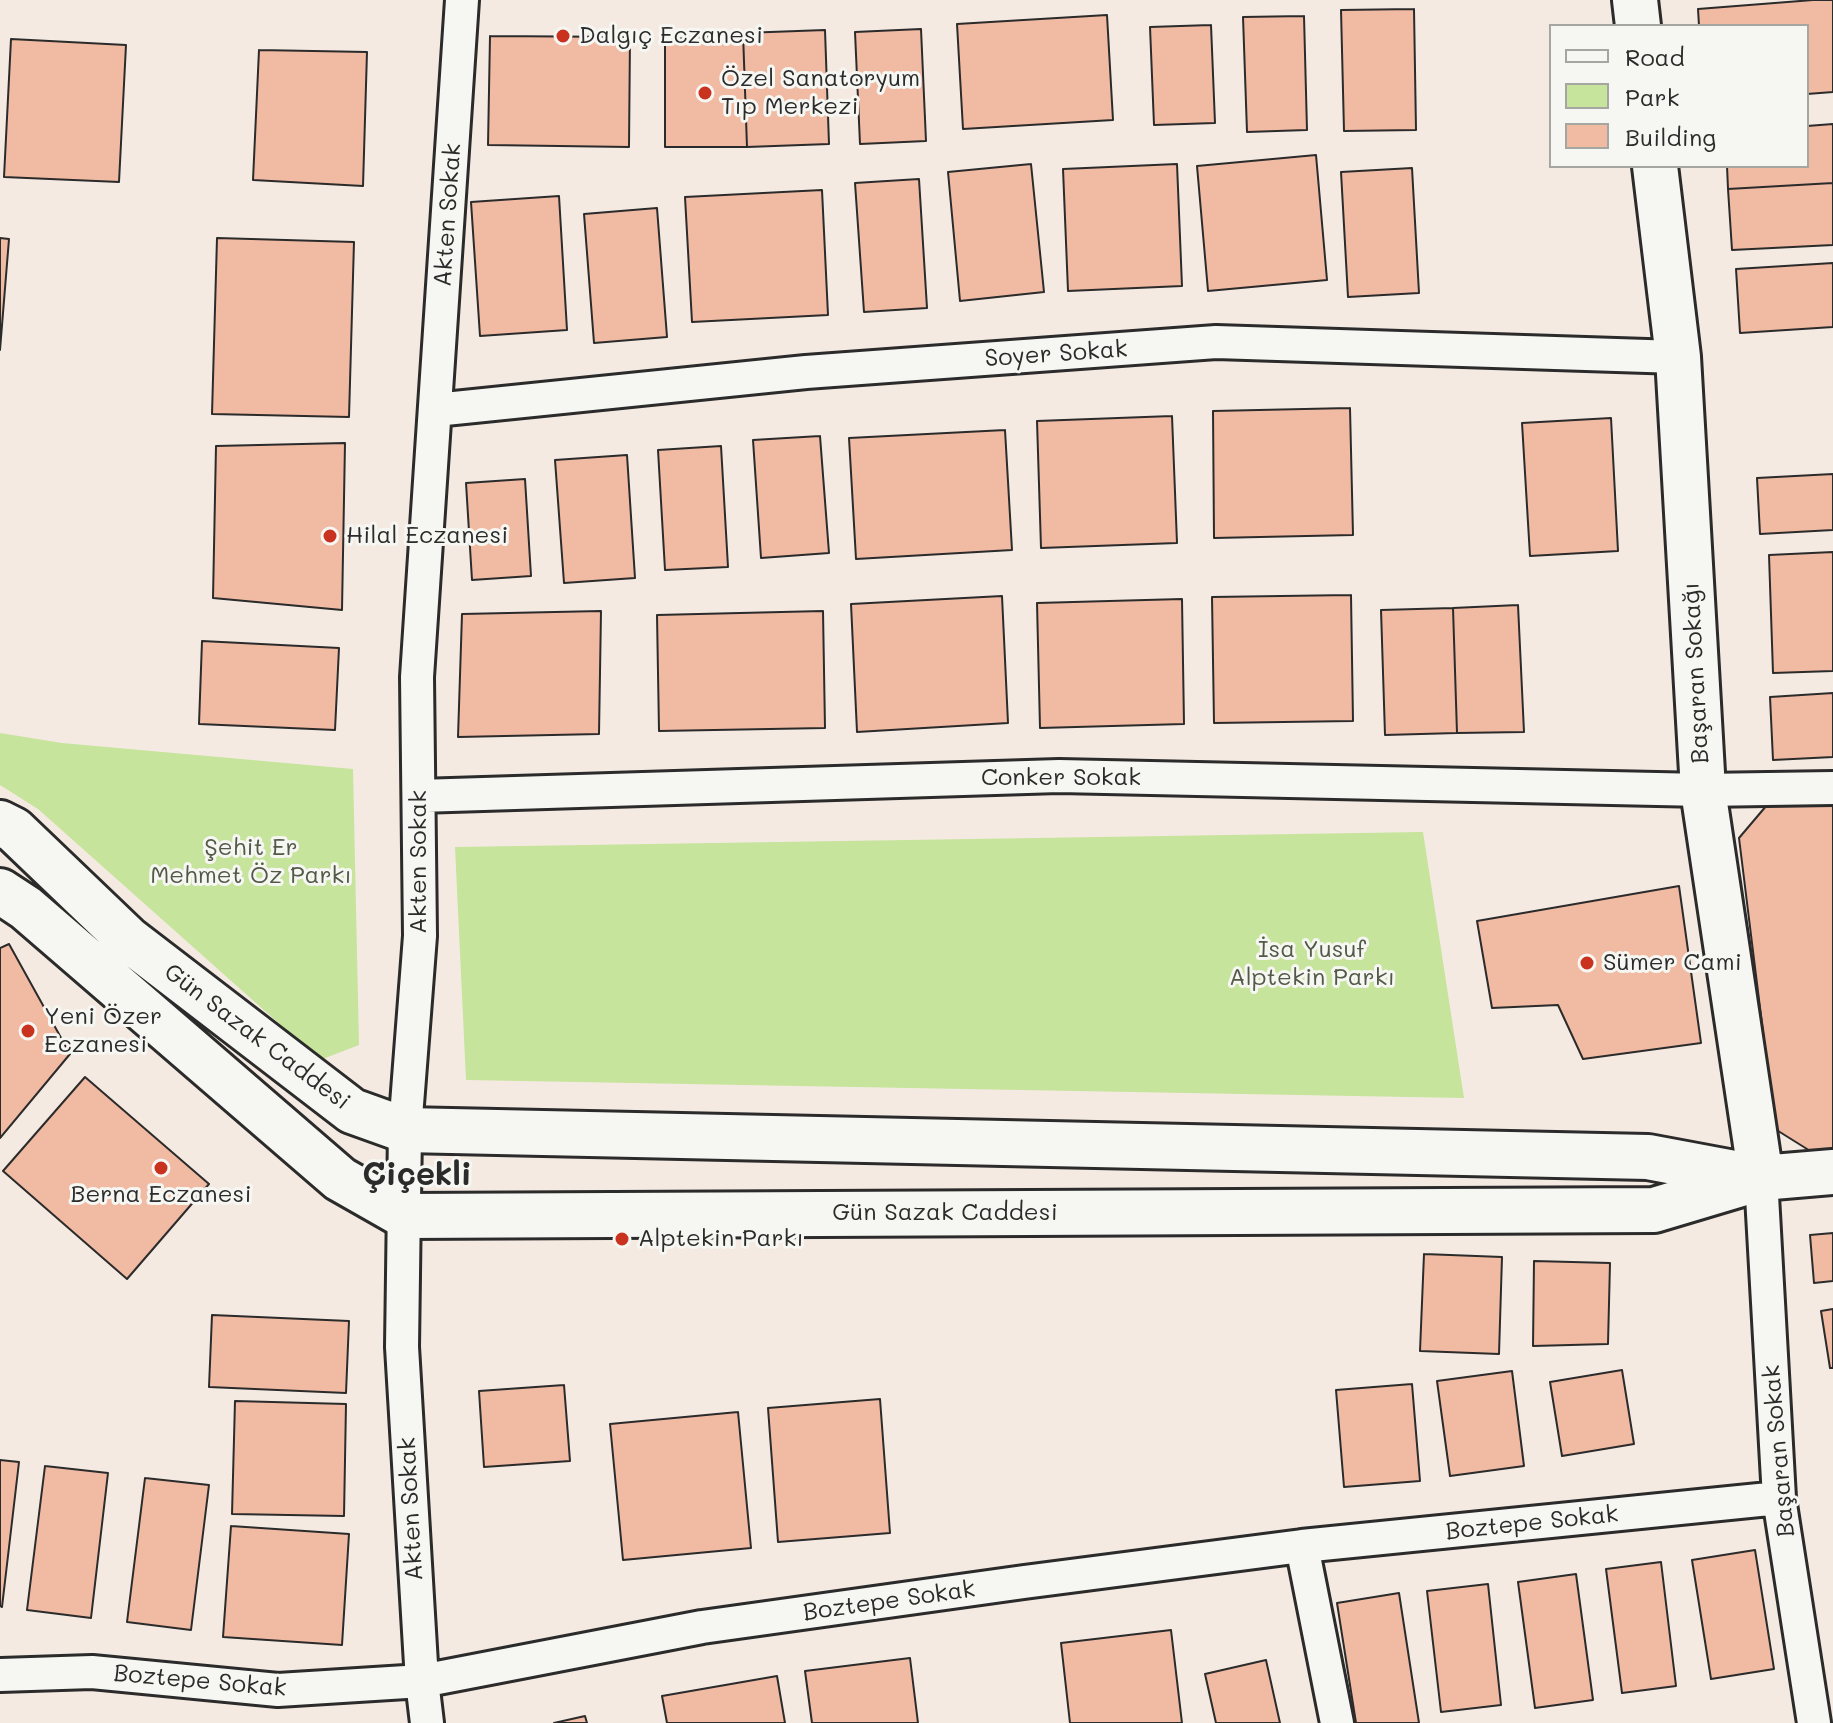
<!DOCTYPE html>
<meta charset="utf-8">
<style>
body{margin:0}
#map{position:relative;width:1833px;height:1723px;overflow:hidden;background:#f5eae2;font-family:Mali,sans-serif}
canvas{display:block}
.legend{position:absolute;left:1549px;top:24px;width:260px;height:144px;box-sizing:border-box;background:#f6f6f2;border:2px solid #a5a5a2;margin:0;padding:10px 14px;list-style:none;font-size:24px;color:#2b2b2b}
.legend li{display:flex;align-items:center;gap:16px;height:40px}
.legend b{width:40px;border:2px solid #a5a5a2}
</style>
<div id="map">
<canvas width="1833" height="1723"></canvas>
<ul class="legend">
<li><b style="height:10px;background:#f6f6f2"></b>Road</li>
<li><b style="height:22px;background:#c6e49c"></b>Park</li>
<li><b style="height:22px;background:#f0baa3"></b>Building</li>
</ul>
</div>
<script>
const ctx = document.querySelector('canvas').getContext('2d');
ctx.lineJoin = 'round';
function fillPath(path, color) {
  ctx.fillStyle = color;
  ctx.fill(path, 'evenodd');
}
function toPath(rows) {
  const path = new Path2D();
  for (const r of rows) {
    path.moveTo(r[0], r[1]);
    for (let i = 2; i < r.length; i += 2) path.lineTo(r[i], r[i + 1]);
  }
  return path;
}
function stroke(path, color, width, dash) {
  ctx.strokeStyle = color;
  ctx.lineWidth = width;
  ctx.lineCap = dash ? 'butt' : 'round';
  ctx.setLineDash(dash || []);
  ctx.stroke(path);
}
function label(font, color, halo, rows, align = 'center') {
  ctx.font = font + ' Mali,sans-serif';
  ctx.lineWidth = 6;
  ctx.setLineDash([]);
  ctx.textBaseline = 'middle';
  ctx.strokeStyle = halo;
  ctx.fillStyle = color;
  for (const [text, x, y, turn = 0] of rows) {
    ctx.save();
    ctx.translate(x, y);
    ctx.rotate((+turn || 0) * Math.PI / 180);
    ctx.textAlign = isNaN(turn) ? turn : align;
    if (halo) ctx.strokeText(text, 0, 0);
    ctx.fillText(text, 0, 0);
    ctx.restore();
  }
}
fillPath(toPath([
 [0,733,62,743,353,769,359,1045,320,1060,38,809,0,785],
 [1423,832,1464,1098,466,1080,455,847]
]), '#c6e49c');
const building = toPath([
 [1813,0,1833,0,1833,92,1807,94,1807,26,1699,26,1698,9,1813,0],
 [1414,9,1416,130,1344,131,1341,10,1414,9],
 [1107,15,1113,120,963,129,957,24,1107,15],
 [1304,16,1307,130,1247,132,1243,17,1304,16],
 [1211,25,1215,123,1154,125,1150,27,1211,25],
 [921,29,926,141,860,144,855,32,921,29],
 [825,30,829,144,747,147,743,33,825,30],
 [743,33,747,147,665,147,665,40,743,33],
 [490,36,630,37,629,147,488,145,490,36],
 [11,39,126,45,119,182,4,177,11,39],
 [259,50,367,52,363,186,253,180,259,50],
 [1833,124,1833,183,1728,189,1727,166,1807,166,1807,126,1833,124],
 [1316,155,1327,280,1208,291,1197,166,1316,155],
 [1031,164,1044,292,960,301,948,172,1031,164],
 [1177,164,1182,286,1068,291,1063,169,1177,164],
 [1412,168,1419,293,1348,297,1341,172,1412,168],
 [919,179,927,308,864,312,855,183,919,179],
 [1833,183,1833,245,1732,250,1728,189,1833,183],
 [822,190,828,315,692,322,685,197,822,190],
 [559,196,567,330,480,336,471,202,559,196],
 [657,208,667,337,594,343,584,214,657,208],
 [0,238,9,239,0,350,0,238],
 [217,238,354,242,349,417,212,414,217,238],
 [1833,263,1833,327,1740,333,1736,269,1833,263],
 [1350,408,1353,535,1214,538,1213,411,1350,408],
 [1172,416,1177,543,1041,548,1037,421,1172,416],
 [1611,418,1618,551,1530,556,1522,423,1611,418],
 [1005,430,1012,550,856,559,849,438,1005,430],
 [820,436,829,553,761,558,753,440,820,436],
 [345,443,342,610,213,598,216,446,345,443],
 [721,446,728,567,665,570,658,450,721,446],
 [627,455,635,578,564,583,555,460,627,455],
 [1833,474,1833,530,1760,534,1757,478,1833,474],
 [525,479,531,576,472,580,466,483,525,479],
 [1833,552,1833,671,1773,673,1769,555,1833,552],
 [1351,595,1353,721,1214,723,1212,597,1351,595],
 [1002,596,1008,723,857,732,851,604,1002,596],
 [1182,599,1184,724,1040,728,1037,603,1182,599],
 [1518,605,1524,732,1457,733,1453,608,1518,605],
 [1453,608,1457,733,1385,735,1381,610,1453,608],
 [601,611,599,734,458,737,462,614,601,611],
 [823,611,825,728,659,731,657,615,823,611],
 [202,641,339,648,335,730,199,724,202,641],
 [1833,693,1833,757,1773,760,1770,697,1833,693],
 [1833,803,1833,1152,1815,1154,1775,1129,1739,838,1767,805,1833,803],
 [1679,886,1701,1043,1583,1059,1558,1005,1492,1008,1477,921,1679,886],
 [9,944,70,1054,0,1138,0,948,9,944],
 [85,1077,209,1184,127,1279,3,1171,85,1077],
 [1833,1233,1833,1281,1814,1283,1810,1235,1833,1233],
 [1424,1254,1502,1257,1499,1354,1420,1351,1424,1254],
 [1534,1261,1610,1263,1608,1344,1533,1346,1534,1261],
 [1833,1309,1833,1368,1830,1368,1821,1311,1833,1309],
 [212,1315,349,1321,346,1393,209,1387,212,1315],
 [1622,1370,1634,1444,1562,1456,1550,1382,1622,1370],
 [1512,1371,1524,1466,1450,1476,1437,1381,1512,1371],
 [1412,1384,1420,1481,1344,1487,1336,1390,1412,1384],
 [564,1385,570,1461,484,1467,479,1391,564,1385],
 [880,1399,890,1533,778,1542,768,1408,880,1399],
 [235,1401,346,1404,344,1516,232,1514,235,1401],
 [738,1412,751,1548,623,1560,610,1424,738,1412],
 [0,1460,19,1462,2,1607,0,1606,0,1460],
 [45,1466,108,1473,91,1618,27,1610,45,1466],
 [145,1478,209,1485,191,1630,127,1622,145,1478],
 [231,1526,349,1534,342,1645,223,1637,231,1526],
 [1755,1550,1774,1669,1711,1679,1692,1560,1755,1550],
 [1661,1562,1676,1686,1622,1693,1606,1569,1661,1562],
 [1576,1574,1593,1700,1535,1708,1518,1582,1576,1574],
 [1488,1584,1501,1705,1441,1712,1427,1591,1488,1584],
 [1399,1593,1419,1723,1356,1723,1337,1603,1399,1593],
 [1171,1630,1182,1723,1070,1723,1061,1643,1171,1630],
 [910,1658,918,1723,812,1723,805,1671,910,1658],
 [1266,1660,1280,1723,1216,1723,1205,1674,1266,1660],
 [777,1676,785,1723,667,1723,662,1696,777,1676],
 [585,1716,587,1723,554,1723,585,1716]
]);
fillPath(building, '#f0baa3');
stroke(building, '#2b2b2b', 2);
const street = toPath([
 [435,410,806,372,1216,342,1678,357],
 [419,796,1059,776,1703,790,1833,788],
 [1761,1178,1779,1498,1814,1723],
 [1302,1546,1337,1723],
 [0,1675,92,1672,278,1690,422,1681,702,1627,1024,1582,1302,1546,1779,1498],
 [427,1723,422,1681,402,1347,405,1130,420,936,417,677,462,0]
]);
const secondary = toPath([
 [1635,0,1638,26],
 [1655,166,1678,357,1703,790,1761,1178],
 [0,823,14,830,128,939,352,1111,405,1130,1648,1157,1755,1177],
 [0,891,26,908,340,1179,405,1216,1654,1210,1761,1178,1833,1172]
]);
stroke(street, '#2b2b2b', 38);
stroke(secondary, '#2b2b2b', 50);
stroke(street, '#f6f6f2', 32);
stroke(secondary, '#f6f6f2', 44);
for (const [x, y, r, color] of [
 [563,36,8,"#c8321e"],
 [705,93,8,"#c8321e"],
 [330,536,8,"#c8321e"],
 [1587,963,8,"#c8321e"],
 [28,1031,8,"#c8321e"],
 [161,1168,8,"#c8321e"],
 [622,1239,8,"#c8321e"]
]) {
  const dot = new Path2D();
  dot.arc(x, y, r, 0, 2 * Math.PI);
  ctx.fillStyle = color;
  ctx.fill(dot);
  stroke(dot, '#f6f6f2', 3);
}
label('24px', '#2b2b2b', '#f6f6f2', [
 ["Dalgıç Eczanesi",579,36],
 ["Özel Sanatoryum",721,79],
 ["Tıp Merkezi",721,107],
 ["Hilal Eczanesi",346,536],
 ["Sümer Cami",1603,963],
 ["Yeni Özer",44,1017],
 ["Eczanesi",44,1045],
 ["Berna Eczanesi",161,1195,"center"],
 ["Alptekin Parkı",638,1239]
], 'left');
label('24px', '#2b2b2b', '#f6f6f2', [
 ["Akten Sokak",448,215,-86],
 ["Soyer Sokak",1056,354,-4],
 ["Başaran Sokağı",1696,673,-93],
 ["Conker Sokak",1061,778],
 ["Akten Sokak",419,862,-90],
 ["Gün Sazak Caddesi",257,1037,37],
 ["Gün Sazak Caddesi",945,1213],
 ["Başaran Sokak",1779,1451,-95],
 ["Akten Sokak",411,1509,-93],
 ["Boztepe Sokak",1532,1523,-6],
 ["Boztepe Sokak",889,1601,-8],
 ["Boztepe Sokak",200,1681,5]
]);
label('24px', '#525947', '#f6f6f2', [
 ["Şehit Er",251,848],
 ["Mehmet Öz Parkı",251,876],
 ["İsa Yusuf",1312,950],
 ["Alptekin Parkı",1312,978]
]);
label('bold 32px', '#2b2b2b', '#f6f6f2', [
 ["Çiçekli",417,1175]
]);
</script>
